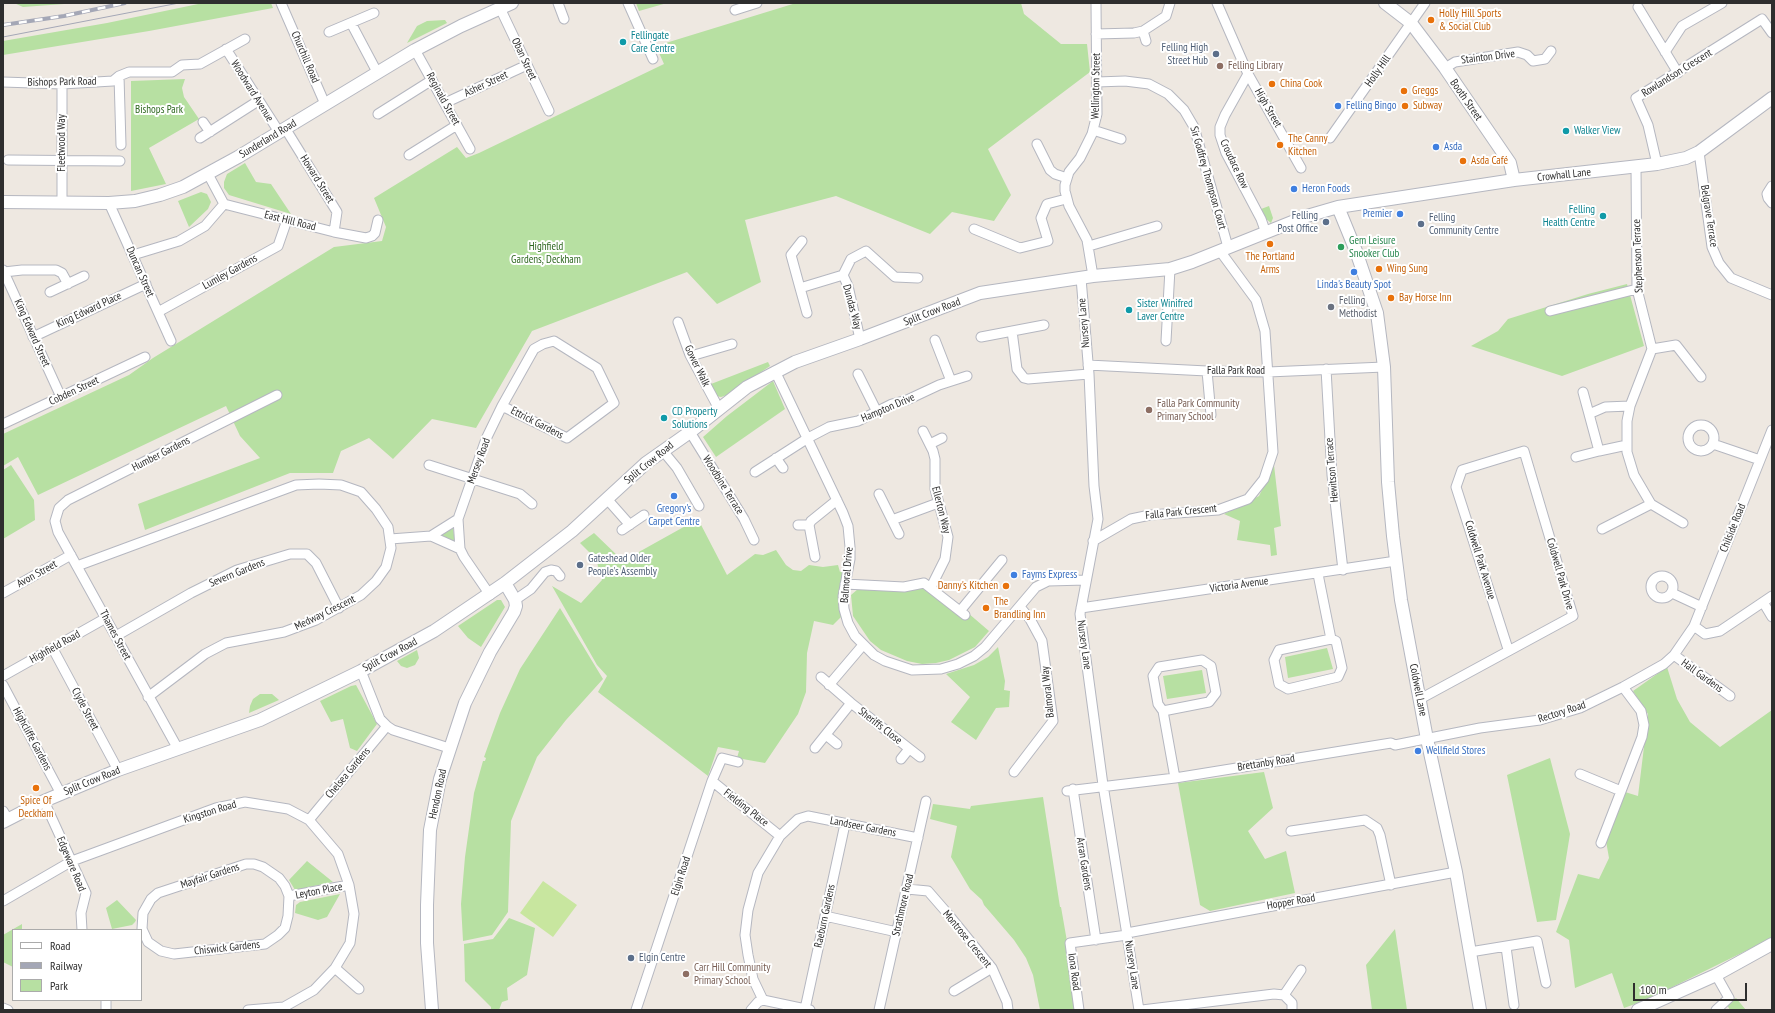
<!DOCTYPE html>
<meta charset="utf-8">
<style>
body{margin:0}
#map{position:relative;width:1775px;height:1013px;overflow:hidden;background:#eee8e1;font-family:"PT Sans Narrow",sans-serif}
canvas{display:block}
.frame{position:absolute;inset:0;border:4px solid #2e2e2e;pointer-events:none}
.legend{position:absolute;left:12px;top:929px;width:130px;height:72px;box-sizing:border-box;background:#fff;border:1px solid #ababab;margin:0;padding:5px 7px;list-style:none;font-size:12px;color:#2e2e2e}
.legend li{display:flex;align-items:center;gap:8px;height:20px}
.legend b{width:20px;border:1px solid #ababab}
.scale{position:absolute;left:1633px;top:983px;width:114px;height:18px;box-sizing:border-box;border:2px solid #2e2e2e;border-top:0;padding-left:5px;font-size:12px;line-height:14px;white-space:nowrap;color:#2e2e2e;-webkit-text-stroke:3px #fff;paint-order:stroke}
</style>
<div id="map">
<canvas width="1775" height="1013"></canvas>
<div class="frame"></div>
<ul class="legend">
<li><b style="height:5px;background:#fff"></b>Road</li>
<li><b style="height:5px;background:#a4a7b6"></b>Railway</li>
<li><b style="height:11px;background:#b7e0a2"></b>Park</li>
</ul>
<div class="scale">100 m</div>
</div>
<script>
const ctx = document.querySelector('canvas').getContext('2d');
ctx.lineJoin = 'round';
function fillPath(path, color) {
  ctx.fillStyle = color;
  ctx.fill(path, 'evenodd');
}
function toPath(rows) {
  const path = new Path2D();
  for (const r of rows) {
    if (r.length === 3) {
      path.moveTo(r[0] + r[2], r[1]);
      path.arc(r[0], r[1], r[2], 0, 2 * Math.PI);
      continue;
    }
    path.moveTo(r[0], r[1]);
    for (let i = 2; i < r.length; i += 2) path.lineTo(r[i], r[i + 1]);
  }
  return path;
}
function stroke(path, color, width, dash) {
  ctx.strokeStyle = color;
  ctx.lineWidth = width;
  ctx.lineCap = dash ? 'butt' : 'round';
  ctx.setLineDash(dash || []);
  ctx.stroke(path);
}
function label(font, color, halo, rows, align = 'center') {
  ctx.font = font + ' "PT Sans Narrow",sans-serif';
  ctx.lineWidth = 4;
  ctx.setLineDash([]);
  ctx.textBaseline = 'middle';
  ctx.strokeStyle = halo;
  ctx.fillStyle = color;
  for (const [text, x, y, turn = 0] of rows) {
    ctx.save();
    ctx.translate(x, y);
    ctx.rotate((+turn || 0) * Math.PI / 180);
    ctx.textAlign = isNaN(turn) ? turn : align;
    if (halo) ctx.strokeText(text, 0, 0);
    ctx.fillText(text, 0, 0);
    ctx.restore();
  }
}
fillPath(toPath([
 [14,3,78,3,23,7],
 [203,3,271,3,273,8,149,31,3,55,3,41,107,23],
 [636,3,667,3,639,11],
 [796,3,1021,3,1024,14,1061,44,1087,44,1090,72,988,149,1011,195,994,221,952,212,930,234,836,196,745,220,761,282,717,304,687,272,532,331,476,428,432,419,393,459,369,438,341,451,333,473,290,473,145,530,138,504,260,458,240,436,226,406,38,495,18,457,3,466,3,434,129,375,153,358,334,247,382,241,386,227,374,198,457,147,466,158,479,153,664,64,656,46],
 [445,20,447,23,407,43,417,26,427,21],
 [185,79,182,88,184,97,199,119,149,148,166,184,131,191,131,81],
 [245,163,256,182,271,184,291,214,229,195,224,188,224,182,227,174],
 [201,192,207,194,211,202,208,209,189,227,178,201],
 [1269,206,1273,218,1271,223,1265,218,1261,209],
 [1627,284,1644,346,1562,376,1471,346,1498,331,1508,319,1588,294],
 [768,362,770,366,727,395,721,397,716,396,711,384],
 [773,381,785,409,716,457,703,437,727,416],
 [11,465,34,500,35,520,3,539,3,470],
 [1274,465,1281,526,1274,528,1277,555,1271,556,1270,545,1237,540,1240,521,1224,514,1259,496],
 [698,519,727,575,755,554,763,555,776,550,786,565,793,570,801,571,809,565,823,567,838,565,840,572,844,570,838,603,841,617,833,625,814,621,807,653,806,692,798,714,765,763,737,758,739,751,718,747,708,776,598,692,607,676,597,665,552,586,581,603,602,580,596,559,580,543,594,533,620,558,637,553],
 [453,528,455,542,441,535],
 [924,585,968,613,989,631,975,647,949,660,936,663,922,664,907,661,881,650,870,641,853,616,851,595,858,589],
 [497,600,501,600,505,607,481,647,468,638,458,626],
 [560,608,603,679,566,720,537,757,511,821,508,912,492,935,463,941,461,904,465,857,474,793,483,761,485,761,486,758,484,757,500,713,520,669],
 [998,647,1005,681,1004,690,1010,691,1009,707,996,708,976,740,951,722,970,697,946,674,974,665,988,657],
 [1327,648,1333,669,1288,678,1285,657],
 [417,650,419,658,415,665,407,668,401,666,397,661],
 [1667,667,1677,699,1690,722,1720,747,1772,710,1772,938,1646,1000,1624,1008,1612,973,1575,988,1569,940,1556,932,1578,874,1599,879,1609,858,1606,841,1625,792,1638,796,1648,714,1633,691],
 [1202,670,1206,693,1167,699,1163,676],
 [356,685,377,724,357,751,350,748,343,719,331,722,320,701,351,686],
 [260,694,272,694,279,700,249,713,250,706,253,699],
 [1550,758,1570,834,1556,920,1537,922,1507,775],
 [1264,772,1273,808,1248,831,1265,859,1286,851,1295,893,1210,911,1200,905,1178,783],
 [1043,797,1060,907,1061,907,1079,1010,1040,1010,1033,975,1026,958,1014,940,984,905,982,900,970,889,951,857,957,826,930,819,933,804,970,809,971,806],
 [307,861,333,882,295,890,289,880],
 [340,894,327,917,318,920,295,913,296,905,300,902],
 [117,900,136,920,135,922,132,925,112,929,106,908],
 [509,918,535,928,527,975,507,988,508,1000,502,1002,499,1010,491,1010,491,1007,465,981,464,944,493,939],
 [22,924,22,930,13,930,13,967,3,962,3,935],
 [1395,929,1407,1010,1372,1010,1366,965],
 [1736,998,1746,1010,1730,1010,1727,1005]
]), '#b7e0a2');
fillPath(toPath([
 [543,881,577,905,553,937,520,913]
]), '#c8e69f');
const street = toPath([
 [281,3,325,104],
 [558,3,564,19],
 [628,3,653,59],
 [1217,3,1248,74,1301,168],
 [1638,7,1678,73],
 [500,8,549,111],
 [735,10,757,3],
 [351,23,377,72],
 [1143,31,1146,41],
 [329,32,374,13],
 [1096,34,1134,33,1143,31,1166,16,1170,3],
 [226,49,279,132],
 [415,50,470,149],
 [1665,52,1682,26,1722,3],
 [1445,68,1455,62,1518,52,1527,55,1533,61,1545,59,1551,51],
 [1248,74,1225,115,1220,127,1220,135,1226,153,1261,219,1266,233],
 [119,76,121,145],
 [3,82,62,84,113,81,119,76,129,72,172,72,182,65,200,64,245,39],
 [1097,82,1125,81,1149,84,1168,94,1184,110,1194,127,1228,247],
 [445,103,527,65],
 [378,114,432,80],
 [203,122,210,132],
 [285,128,337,212,334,232],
 [1093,130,1121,139],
 [200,138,258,101],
 [1330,138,1425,3],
 [1037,144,1050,170,1055,174,1067,178],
 [1699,152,1712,247,1719,263,1731,278,1772,295],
 [409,155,457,125],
 [8,160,120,161],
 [1657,164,1648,125,1636,98,1762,19,1772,33],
 [1636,167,1637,289,1652,349,1676,345,1701,377],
 [208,174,224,204,334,232,366,238,372,236,375,233,378,220],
 [1772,186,1767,194,1768,198,1772,203],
 [62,203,62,84],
 [109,203,171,341],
 [974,229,1020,248,1048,241,1041,218,1047,204,1066,199],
 [802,241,791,255,800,288,843,275,848,286,860,339],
 [1089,246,1157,226],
 [133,255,179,241,205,226,224,204],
 [3,270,61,397],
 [4,272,22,270,56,270,62,273,68,284],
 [843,275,851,259,866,251,895,277,918,278],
 [1093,276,1087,240,1069,206,1065,191,1065,185,1069,172,1080,158,1092,134,1097,114,1096,3],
 [1081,278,1089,374,1094,486,1098,519,1080,614,1103,785,1139,1010],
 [800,288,807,313],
 [50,292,84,276],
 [1550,311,1637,289],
 [158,312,278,246,287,220],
 [678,322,690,355,719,409],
 [1012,331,1017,369,1024,378,1028,379,1089,374],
 [33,337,146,284],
 [981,337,1044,325],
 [935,340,951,381],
 [1166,341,1170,269],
 [1652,349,1630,406,1627,421,1627,452,1634,475,1651,504,1683,523],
 [691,356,732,344],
 [1088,365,1207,371,1268,372,1384,367],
 [1326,369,1332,475,1343,570],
 [775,371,843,513,848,526,850,547,850,559,843,596,844,609,848,623,855,636,874,655,885,661,912,670,941,669,958,664,974,656,985,647,1036,587,1048,581,1086,580],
 [1207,371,1211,415],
 [858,374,877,412],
 [1583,392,1589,414],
 [3,424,145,357],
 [1701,438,13],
 [923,431,933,451,935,459,935,489,948,537,945,559,931,587],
 [690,432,744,519,754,540],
 [930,444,942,438],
 [1713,444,1760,460],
 [1627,445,1599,451,1589,414,1605,407,1630,406],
 [663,451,677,468,699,506],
 [1576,457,1599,451],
 [776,458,783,468],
 [429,465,520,494,532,504],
 [755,472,808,438,829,427,858,421,892,404,907,400,939,385,967,376],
 [879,494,899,534],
 [607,499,630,525],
 [892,520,938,503],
 [798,525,809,525],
 [1602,529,1651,504],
 [622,530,644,515],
 [431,536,460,549],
 [390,539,431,536,458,519],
 [1093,541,1131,519,1150,515,1218,510,1248,499,1264,479,1273,452,1265,331,1256,300,1220,251],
 [815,557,809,525,811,521,837,500],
 [77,566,296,485,319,484,341,485,361,492,376,509,388,527,391,548,386,567,376,581,361,595,316,620,284,632,226,643,205,654,148,697],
 [1318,574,1331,639,1336,641,1342,668,1338,677,1288,689,1279,684,1274,660,1279,650,1331,639],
 [1662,587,11],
 [845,584,904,587,924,583,965,615],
 [3,593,71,555],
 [1672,593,1702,607],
 [490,595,464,557,460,549,458,519,486,439,502,406,534,349,543,344,554,341,597,368,614,403,567,438,502,406],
 [515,600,531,589,545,572,551,570,556,571,560,576],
 [1763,602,1772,617],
 [1081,608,1396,561],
 [960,611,1002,560],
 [1694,626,1705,634,1720,631,1772,596],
 [116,636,191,593,237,570,290,554,307,554,316,563,339,608],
 [53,649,118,770],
 [1674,655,1730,696],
 [361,671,380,719,387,726,393,730,449,748],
 [3,676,106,618],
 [821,677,851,703,920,757],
 [3,685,61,794],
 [829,685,863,645],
 [1420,699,1573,616,1524,451,1462,470,1456,487,1508,649],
 [1163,711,1209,702,1216,693,1211,666,1202,660,1159,667,1153,676,1158,704,1163,711,1175,778],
 [826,735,837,744],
 [815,748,851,703],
 [178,749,58,532,55,521,59,508,68,500,277,395],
 [901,759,909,749],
 [1014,772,1053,721,1042,641,1030,619,1020,607],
 [1580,774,1621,791],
 [712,781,780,836],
 [1073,789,1096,940],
 [1067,791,1175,778,1391,743,1395,745,1480,728,1540,720,1580,708,1623,687,1664,664,1674,655,1694,626,1772,430],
 [44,801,86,893,81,913,82,930],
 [3,811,8,819],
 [309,820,387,726],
 [1291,831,1365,820,1377,828,1380,835,1391,885],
 [1601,843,1642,737,1644,725,1641,711,1623,687],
 [246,864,254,864,263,867,279,878,285,886,289,896,288,916,285,928,278,935,265,944,174,954,161,951,148,942,142,929,143,913,151,899,158,893,246,864],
 [907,889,928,891,948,914,992,968,1007,1002,1008,1010],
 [289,896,349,885],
 [3,901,72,861,216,808,245,802,288,809,309,820,338,854,349,885,354,914,350,943,335,968,314,990,284,1007,248,1010],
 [825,916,897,932],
 [1127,933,1456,872],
 [1506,947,1514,1005],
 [1470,952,1537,941,1546,983],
 [335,968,359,989],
 [1716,975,1729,998,1716,1010],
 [954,991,992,968],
 [1284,995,1301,970],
 [106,1000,106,1010],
 [763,1000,810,1010],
 [3,1008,8,1010],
 [805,1009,845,824],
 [636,1010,712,781,722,758,738,762],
 [751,1010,758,1002,763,1000,753,979,748,955,745,935,748,910,758,873,780,836,798,819,808,816,918,838],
 [879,1010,926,801],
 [1079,1010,1070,943,1127,935],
 [1142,1010,1274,994,1284,995,1292,1003,1292,1010]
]);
const secondary = toPath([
 [1385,3,1411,23,1445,68,1510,163,1514,180],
 [3,202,109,203,135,201,160,195,183,187,238,157,415,50,461,26,512,3],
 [1338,207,1356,251,1377,313,1384,367,1388,482,1393,536,1401,600,1427,739,1456,872,1480,1010],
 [3,822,44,801,118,770,260,720,361,671,434,631,505,583,572,531,646,463,690,432,747,387,795,362,860,339,980,293,1093,276,1170,269,1192,262,1307,216,1338,207,1514,180,1657,164,1686,158,1699,152,1772,98],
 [432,1010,427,943,427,905,430,830,440,779,465,703,490,652,514,612,516,606,515,600,505,583],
 [1638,1010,1716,975,1772,944]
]);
stroke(street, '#b5b7c0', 11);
stroke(secondary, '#b5b7c0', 14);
stroke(street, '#fff', 9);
stroke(secondary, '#fff', 12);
stroke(toPath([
 [3,37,179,3]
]), '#a4a7b6', 1);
const rail = toPath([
 [3,25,64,16,125,3]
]);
stroke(rail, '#a4a7b6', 4);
stroke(rail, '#fff', 2.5, [8]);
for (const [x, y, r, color] of [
 [1431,20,4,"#e8710a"],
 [623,42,4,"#0f9aa8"],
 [1216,54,4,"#5c6f8a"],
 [1220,66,4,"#8d6e63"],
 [1272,84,4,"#e8710a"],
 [1404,91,4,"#e8710a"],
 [1338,106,4,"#3f7fe0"],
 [1405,106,4,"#e8710a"],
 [1566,131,4,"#0f9aa8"],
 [1280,145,4,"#e8710a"],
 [1436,147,4,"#3f7fe0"],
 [1463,161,4,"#e8710a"],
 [1294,189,4,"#3f7fe0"],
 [1400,214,4,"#3f7fe0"],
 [1603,216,4,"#0f9aa8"],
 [1326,222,4,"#5c6f8a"],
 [1421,224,4,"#5c6f8a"],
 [1270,244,4,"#e8710a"],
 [1341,247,4,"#2e9e5b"],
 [1379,269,4,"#e8710a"],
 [1354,272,4,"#3f7fe0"],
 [1391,298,4,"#e8710a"],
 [1331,307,4,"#6b7280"],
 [1129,310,4,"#0f9aa8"],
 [1149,410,4,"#8d6e63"],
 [664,418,4,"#0f9aa8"],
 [674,496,4,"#3f7fe0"],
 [580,565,4,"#5c6f8a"],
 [1014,575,4,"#3f7fe0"],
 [1006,586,4,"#e8710a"],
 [986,608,4,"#e8710a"],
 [1418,751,4,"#3f7fe0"],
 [36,788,4,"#e8710a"],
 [631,958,4,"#5c6f8a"],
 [686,974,4,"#8d6e63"]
]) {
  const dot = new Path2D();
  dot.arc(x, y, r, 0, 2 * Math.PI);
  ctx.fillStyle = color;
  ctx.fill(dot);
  stroke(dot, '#fff', 1.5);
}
label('11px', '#c56008', '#fff', [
 ["Holly Hill Sports",1439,14],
 ["& Social Club",1439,27],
 ["China Cook",1280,84],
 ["Greggs",1412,91],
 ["Subway",1413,106],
 ["The Canny",1288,139],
 ["Kitchen",1288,152],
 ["Asda Café",1471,161],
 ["The Portland",1270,257,"center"],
 ["Arms",1270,270,"center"],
 ["Wing Sung",1387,269],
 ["Bay Horse Inn",1399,298],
 ["Danny's Kitchen",998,586,"right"],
 ["The",994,602],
 ["Brandling Inn",994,615],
 ["Spice Of",36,801,"center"],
 ["Deckham",36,814,"center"]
], 'left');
label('11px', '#0d838f', '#fff', [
 ["Fellingate",631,36],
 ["Care Centre",631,49],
 ["Walker View",1574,131],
 ["Felling",1595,210,"right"],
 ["Health Centre",1595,223,"right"],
 ["Sister Winifred",1137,304],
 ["Laver Centre",1137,317],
 ["CD Property",672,412],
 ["Solutions",672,425]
], 'left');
label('11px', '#4e5e75', '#fff', [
 ["Felling High",1208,48,"right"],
 ["Street Hub",1208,61,"right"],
 ["Felling",1318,216,"right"],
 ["Post Office",1318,229,"right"],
 ["Felling",1429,218],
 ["Community Centre",1429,231],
 ["Gateshead Older",588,559],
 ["People's Assembly",588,572],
 ["Elgin Centre",639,958]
], 'left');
label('11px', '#2e2e2e', '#fff', [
 ["Churchill Road",305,57,67],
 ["Stainton Drive",1488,57,-7],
 ["Oban Street",524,59,65],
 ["Holly Hill",1378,71,-55],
 ["Rowlandson Crescent",1677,73,-32],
 ["Bishops Park Road",62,82,-1],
 ["Asher Street",486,84,-25],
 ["Wellington Street",1096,86,-89],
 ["Woodward Avenue",252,91,58],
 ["Reginald Street",443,99,61],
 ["Booth Street",1466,100,55],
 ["High Street",1268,108,60],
 ["Sunderland Road",268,139,-31],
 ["Fleetwood Way",62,143,-90],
 ["Croudace Row",1234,164,65],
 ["Crowhall Lane",1564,175,-6],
 ["Sir Godfrey Thompson Court",1208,178,74],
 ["Howard Street",317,179,58],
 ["Belgrave Terrace",1709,216,81],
 ["East Hill Road",290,221,14],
 ["Stephenson Terrace",1638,256,-92],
 ["Duncan Street",140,272,66],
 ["Lumley Gardens",230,272,-29],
 ["Dundas Way",852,307,75],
 ["King Edward Place",89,310,-25],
 ["Split Crow Road",932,312,-21],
 ["Nursery Lane",1084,323,-95],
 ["King Edward Street",32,333,66],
 ["Gower Walk",697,366,64],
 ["Falla Park Road",1236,371],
 ["Cobden Street",74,391,-25],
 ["Hampton Drive",888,408,-23],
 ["Ettrick Gardens",537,423,27],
 ["Humber Gardens",161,454,-27],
 ["Mersey Road",479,461,-70],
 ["Split Crow Road",649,463,-39],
 ["Hewitson Terrace",1332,470,-95],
 ["Woodbine Terrace",723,485,58],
 ["Ellerton Way",941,510,76],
 ["Falla Park Crescent",1181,512,-6],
 ["Chilside Road",1733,528,-68],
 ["Coldwell Park Avenue",1480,560,73],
 ["Severn Gardens",237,573,-22],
 ["Avon Street",37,574,-29],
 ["Coldwell Park Drive",1560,574,74],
 ["Balmoral Drive",847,575,-85],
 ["Victoria Avenue",1239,585,-8],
 ["Medway Crescent",325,613,-26],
 ["Thames Street",115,635,62],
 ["Nursery Lane",1084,645,82],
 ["Highfield Road",55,647,-29],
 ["Split Crow Road",390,655,-28],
 ["Hall Gardens",1702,676,36],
 ["Coldwell Lane",1418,690,79],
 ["Balmoral Way",1048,692,-96],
 ["Clyde Street",85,709,62],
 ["Rectory Road",1562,712,-18],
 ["Sheriffs Close",880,726,38],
 ["Highcliffe Gardens",32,739,62],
 ["Brettanby Road",1266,763,-9],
 ["Chelsea Gardens",348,773,-50],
 ["Split Crow Road",92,781,-22],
 ["Hendon Road",438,794,-78],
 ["Fielding Place",746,808,38],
 ["Kingston Road",210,812,-17],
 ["Landseer Gardens",863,827,11],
 ["Edgeware Road",71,864,67],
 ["Arran Gardens",1084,864,81],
 ["Mayfair Gardens",210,876,-18],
 ["Elgin Road",681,876,-72],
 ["Leyton Place",319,891,-11],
 ["Hopper Road",1291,902,-10],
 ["Strathmore Road",903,905,-77],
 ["Raeburn Gardens",825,916,-78],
 ["Montrose Crescent",967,939,51],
 ["Chiswick Gardens",227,948,-6],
 ["Nursery Lane",1132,965,81],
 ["Iona Road",1074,972,82]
]);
label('11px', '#785e54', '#fff', [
 ["Felling Library",1228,66],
 ["Falla Park Community",1157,404],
 ["Primary School",1157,417],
 ["Carr Hill Community",694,968],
 ["Primary School",694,981]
], 'left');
label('11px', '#366cbe', '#fff', [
 ["Felling Bingo",1346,106],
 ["Asda",1444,147],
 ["Heron Foods",1302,189],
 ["Premier",1392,214,"right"],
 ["Linda's Beauty Spot",1354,285,"center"],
 ["Gregory's",674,509,"center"],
 ["Carpet Centre",674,522,"center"],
 ["Fayms Express",1022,575],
 ["Wellfield Stores",1426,751]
], 'left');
label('11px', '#2f6821', '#fff', [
 ["Bishops Park",159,110],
 ["Highfield",546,247],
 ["Gardens, Deckham",546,260]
]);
label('11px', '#27864d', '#fff', [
 ["Gem Leisure",1349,241],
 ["Snooker Club",1349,254]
], 'left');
label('11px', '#5b616d', '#fff', [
 ["Felling",1339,301],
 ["Methodist",1339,314]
], 'left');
</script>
